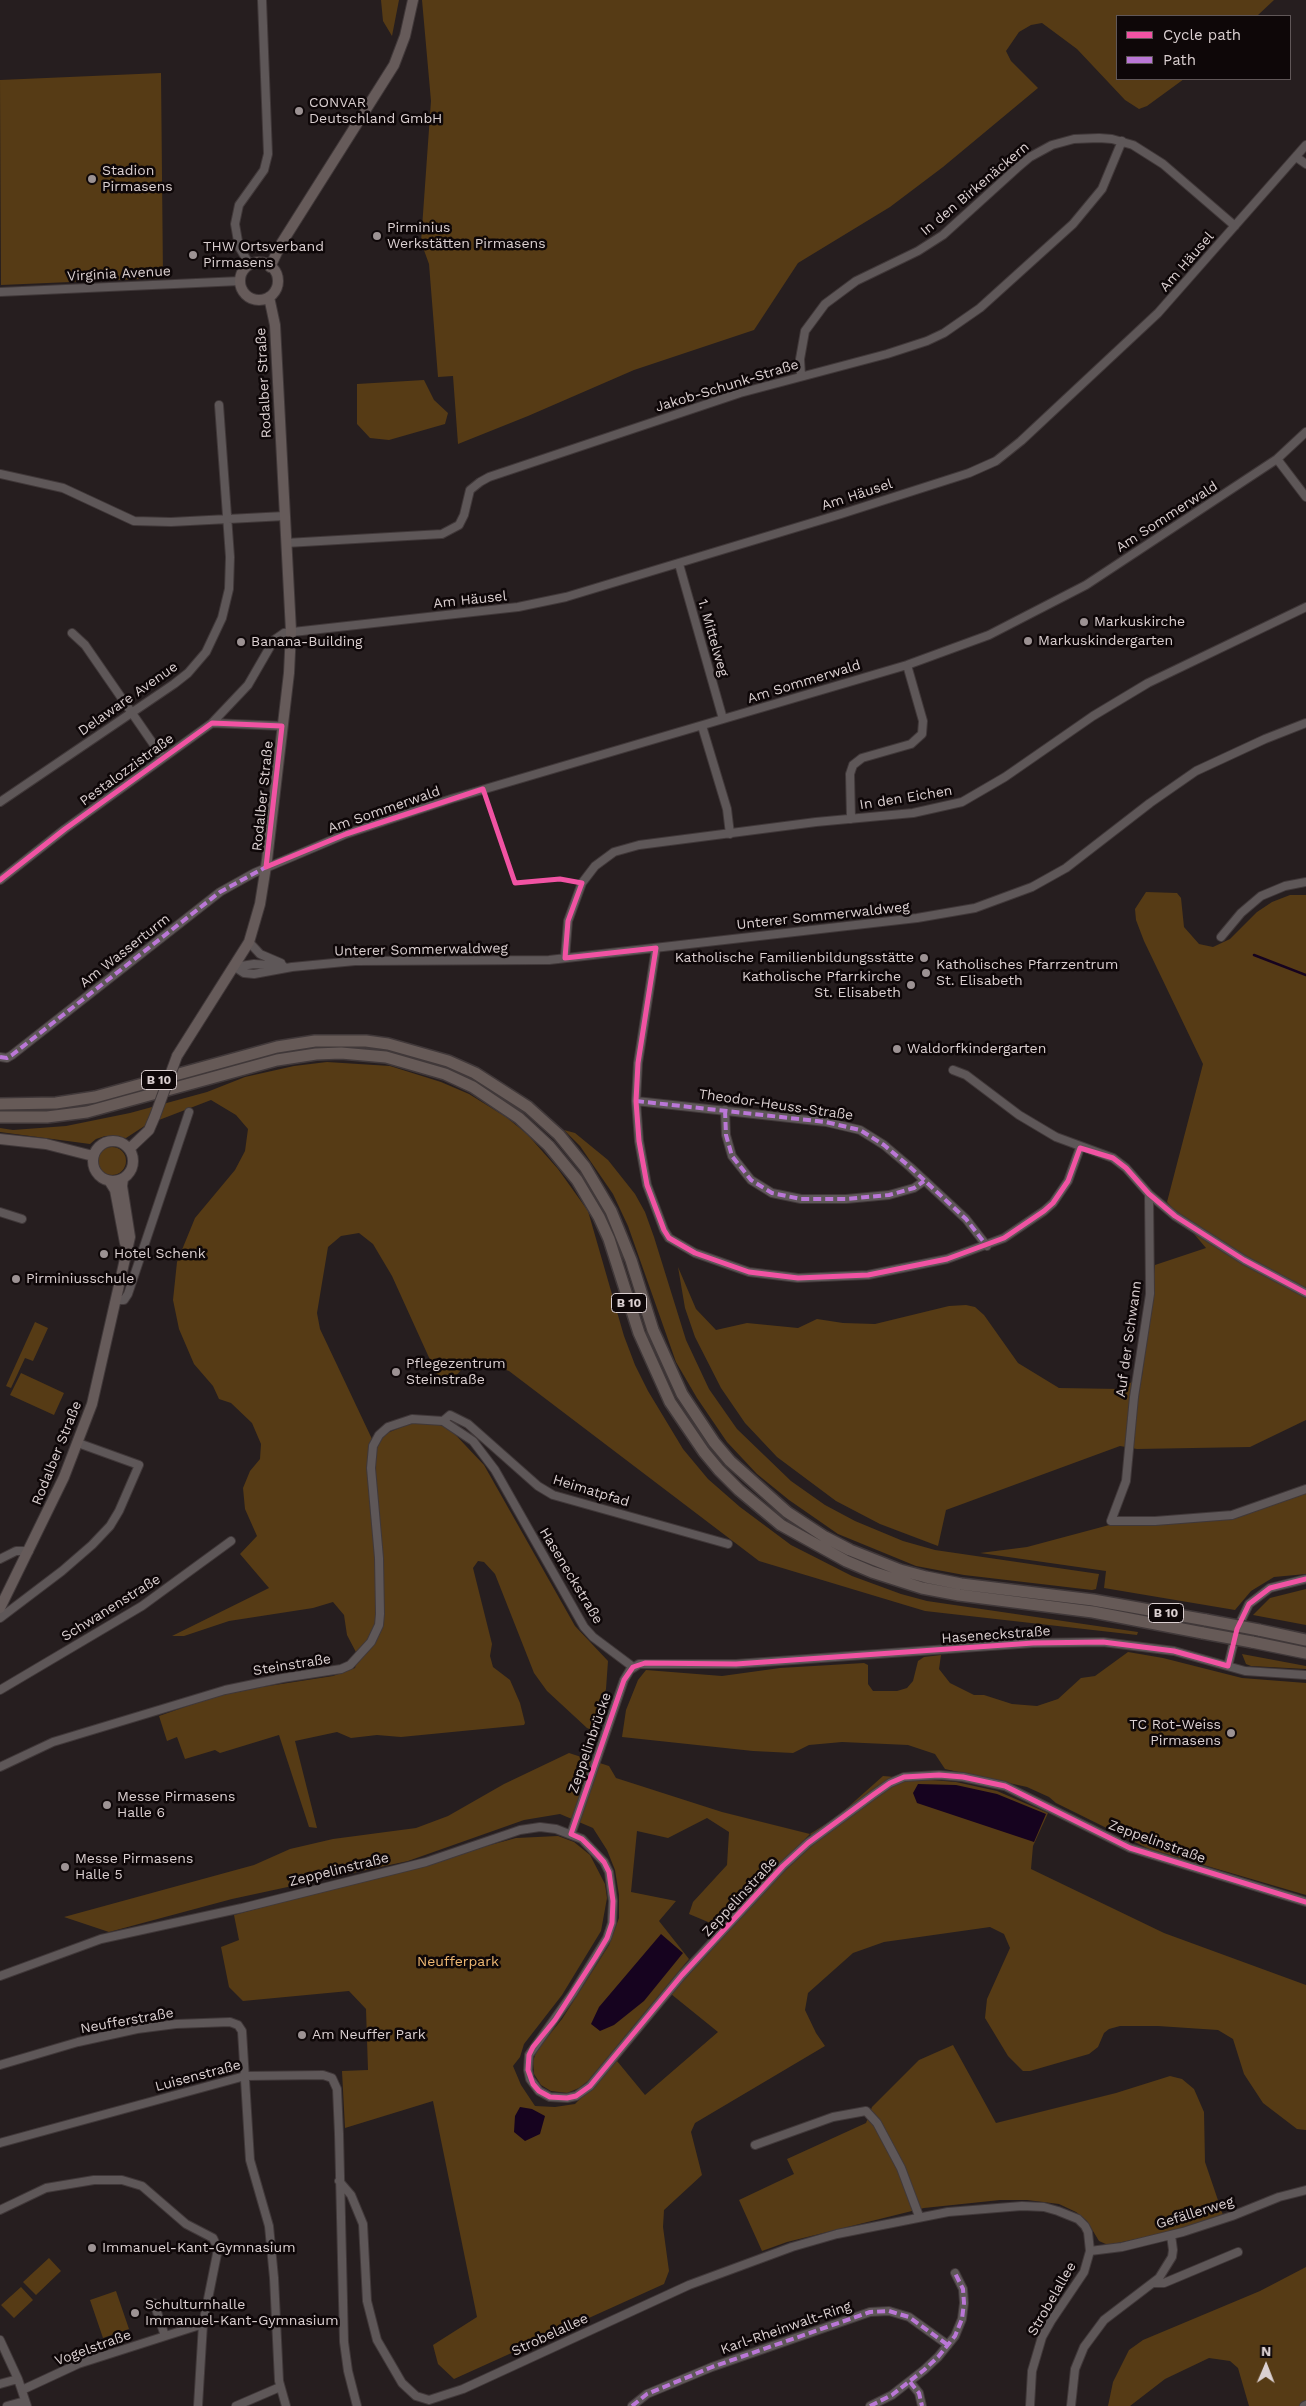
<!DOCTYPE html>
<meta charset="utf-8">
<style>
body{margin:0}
#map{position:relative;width:1306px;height:2406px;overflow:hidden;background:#261e1f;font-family:"Work Sans",sans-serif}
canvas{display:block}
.legend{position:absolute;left:1116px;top:15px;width:175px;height:65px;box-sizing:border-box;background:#0e0708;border:1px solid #605758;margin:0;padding:6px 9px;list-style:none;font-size:15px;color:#dbd0d1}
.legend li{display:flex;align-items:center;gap:10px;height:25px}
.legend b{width:25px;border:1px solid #605758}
.north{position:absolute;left:1241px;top:2341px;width:50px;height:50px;-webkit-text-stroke:4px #0e0708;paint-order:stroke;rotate:1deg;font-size:14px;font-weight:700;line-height:20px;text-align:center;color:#dbd0d1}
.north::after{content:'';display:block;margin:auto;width:18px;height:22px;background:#dbd0d1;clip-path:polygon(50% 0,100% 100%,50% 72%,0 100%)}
</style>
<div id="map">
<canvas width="1306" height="2406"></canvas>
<ul class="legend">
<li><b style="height:6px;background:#f153a3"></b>Cycle path</li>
<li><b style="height:6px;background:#ba77d6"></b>Path</li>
</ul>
<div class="north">N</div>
</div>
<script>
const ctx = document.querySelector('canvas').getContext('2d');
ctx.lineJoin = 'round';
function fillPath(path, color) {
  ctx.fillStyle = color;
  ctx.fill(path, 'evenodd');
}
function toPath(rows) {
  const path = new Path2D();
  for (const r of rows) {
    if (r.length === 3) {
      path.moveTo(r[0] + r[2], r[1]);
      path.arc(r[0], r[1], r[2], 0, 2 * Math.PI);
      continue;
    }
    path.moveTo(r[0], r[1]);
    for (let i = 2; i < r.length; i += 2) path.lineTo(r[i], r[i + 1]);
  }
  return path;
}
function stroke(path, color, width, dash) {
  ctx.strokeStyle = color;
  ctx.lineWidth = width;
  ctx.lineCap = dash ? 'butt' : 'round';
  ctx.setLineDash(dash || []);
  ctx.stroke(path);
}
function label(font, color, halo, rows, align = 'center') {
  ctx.font = font + ' "Work Sans",sans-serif';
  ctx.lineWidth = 5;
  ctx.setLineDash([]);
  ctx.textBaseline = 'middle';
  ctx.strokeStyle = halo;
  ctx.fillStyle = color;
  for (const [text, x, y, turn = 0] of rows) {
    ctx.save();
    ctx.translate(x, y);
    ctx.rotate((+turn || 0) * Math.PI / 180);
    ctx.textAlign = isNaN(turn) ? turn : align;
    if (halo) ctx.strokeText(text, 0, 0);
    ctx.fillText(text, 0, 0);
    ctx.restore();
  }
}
fillPath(toPath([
 [381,0,399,0,392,36,383,21],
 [422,0,1274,0,1257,16,1117,16,1117,79,1184,79,1147,106,1139,109,1125,100,1077,49,1042,23,1031,25,1019,32,1006,51,1011,61,1038,88,943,167,890,207,798,263,754,330,634,370,528,416,458,444,453,376,438,377,429,264,421,242,431,101],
 [161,73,163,278,1,285,0,80],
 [424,380,434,400,448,413,445,424,389,440,370,438,357,424,357,384],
 [1146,892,1177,893,1181,898,1184,927,1199,944,1213,947,1230,939,1257,912,1272,902,1290,895,1306,895,1306,1420,1250,1447,1137,1449,1120,1446,946,1510,938,1546,880,1524,836,1501,777,1457,745,1423,721,1388,695,1337,685,1308,678,1267,696,1309,716,1330,747,1323,798,1328,817,1319,843,1323,875,1324,949,1306,966,1305,975,1307,984,1315,1018,1363,1059,1388,1120,1389,1142,1376,1155,1265,1206,1248,1167,1202,1203,1064,1144,941,1136,920,1135,909],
 [327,1062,390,1066,441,1082,469,1094,506,1117,527,1134,558,1169,588,1211,624,1336,635,1365,648,1391,683,1449,708,1479,740,1507,791,1545,852,1576,901,1594,927,1601,1138,1632,1137,1635,925,1611,759,1561,509,1371,484,1362,473,1362,463,1368,454,1378,445,1382,436,1373,392,1276,373,1244,359,1233,341,1236,328,1247,317,1313,320,1329,372,1439,412,1423,429,1422,448,1427,484,1465,575,1626,608,1661,606,1689,595,1725,592,1730,587,1728,547,1691,534,1673,495,1574,484,1562,478,1561,473,1568,492,1644,490,1656,493,1667,510,1680,520,1703,525,1723,524,1725,401,1737,377,1735,351,1738,337,1732,295,1741,317,1828,309,1827,279,1735,220,1753,215,1750,185,1759,177,1737,167,1741,159,1716,216,1696,262,1687,333,1676,355,1668,358,1656,347,1635,344,1615,333,1602,313,1608,229,1621,184,1636,172,1636,269,1588,240,1554,257,1536,245,1509,243,1488,250,1471,260,1459,261,1444,252,1423,231,1403,219,1399,213,1386,194,1364,179,1329,173,1300,177,1262,195,1218,235,1170,245,1151,248,1129,236,1115,211,1100,146,1125,126,1138,105,1136,96,1139,90,1144,0,1132,0,1128,13,1130,66,1126,130,1113,207,1092,245,1077,294,1066],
 [564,1130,575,1133,608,1160,635,1194,645,1212,654,1237,686,1340,709,1389,737,1429,791,1481,825,1505,855,1521,903,1541,935,1550,1099,1574,1096,1589,1092,1590,964,1575,916,1566,838,1534,789,1500,757,1474,727,1442,697,1398,676,1362,628,1226,613,1194,580,1146],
 [112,1161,14],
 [35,1322,48,1328,33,1361,25,1358,11,1388,6,1386],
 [21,1373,64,1393,54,1415,10,1395],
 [1306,1489,1306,1574,1274,1577,1251,1591,1235,1610,1104,1588,1106,1571,980,1553,1027,1547,1113,1524,1198,1522,1236,1517],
 [1306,1589,1306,1625,1253,1615,1270,1598],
 [1128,1652,1163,1658,1242,1678,1306,1683,1306,1895,1149,1849,1056,1803,1049,1797,1027,1787,945,1769,935,1754,908,1745,842,1742,809,1745,793,1753,753,1751,622,1737,626,1710,638,1680,646,1670,722,1676,780,1668,864,1663,868,1665,868,1684,873,1691,897,1691,907,1688,913,1681,918,1661,924,1657,941,1655,939,1669,950,1683,974,1695,984,1695,1012,1704,1037,1706,1058,1699,1081,1678,1095,1676],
 [1242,1654,1306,1666,1306,1669,1251,1666,1246,1664],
 [569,1753,609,1766,616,1778,722,1812,810,1834,838,1816,883,1776,956,1782,997,1791,1048,1813,1033,1846,1031,1869,1164,1933,1306,1985,1306,2130,1297,2129,1263,2103,1244,2074,1233,2039,1218,2030,1158,2026,1120,2026,1109,2029,1104,2033,1098,2047,1089,2054,1030,2071,1023,2071,1008,2056,985,2018,987,1999,1010,1948,1004,1934,990,1927,884,1942,853,1953,808,1993,805,2010,816,2033,825,2046,695,2123,691,2132,702,2175,664,2210,663,2227,669,2271,664,2284,454,2379,438,2364,433,2345,477,2317,433,2101,345,2128,342,2071,368,2070,366,2009,349,1991,243,2001,229,1987,221,1947,239,1940,234,1915,516,1838,558,1836,574,1842,590,1855,605,1884,607,1898,601,1931,562,1995,524,2044,520,2057,513,2066,521,2085,535,2106,555,2107,575,2104,617,2061,645,2095,718,2032,671,1994,775,1880,817,1841,810,1834,720,1927,689,1914,693,1902,727,1865,729,1832,707,1818,668,1838,637,1831,631,1892,676,1901,659,1921,689,1959,588,2081,579,2088,567,2093,551,2091,541,2085,534,2074,533,2061,537,2050,562,2019,609,1945,619,1918,619,1895,615,1870,607,1850,593,1828,560,1814,524,1820,408,1861,232,1899,109,1932,64,1917,254,1865,290,1849,333,1839,416,1828,448,1816,504,1784],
 [953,2045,996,2123,1116,2093,1170,2076,1182,2079,1194,2089,1204,2112,1205,2162,1223,2215,1169,2232,1108,2245,1099,2241,1087,2221,1076,2212,1059,2204,1027,2200,1000,2200,924,2208,787,2242,762,2251,739,2200,794,2174,787,2159,866,2123,872,2107,919,2060],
 [49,2258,61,2271,36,2295,23,2282],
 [1306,2267,1306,2406,1249,2406,1238,2368,1230,2361,1209,2358,1165,2379,1130,2406,1108,2406,1113,2382,1129,2350,1143,2340,1260,2291],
 [21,2287,33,2300,14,2318,1,2305],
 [116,2291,129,2329,103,2338,90,2300]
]), '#563b15');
fillPath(toPath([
 [918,1784,956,1785,997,1794,1046,1814,1034,1842,917,1803,913,1793],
 [661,1934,683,1953,644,2001,614,2025,600,2031,591,2024,599,2007],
 [520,2107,532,2109,545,2116,540,2134,525,2141,514,2132,515,2116]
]), '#16031f');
stroke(toPath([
 [1254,955,1306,975]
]), '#16031f', 2.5);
const minor = toPath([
 [1296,157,1306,164],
 [250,265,239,247,235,224,239,205,264,170,268,154,262,0],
 [0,292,240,281],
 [801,376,800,359,805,331,825,304,856,281,918,251,943,235,1017,168,1030,157,1052,145,1074,139,1099,138,1112,139,1133,145,1163,164,1235,226],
 [1277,459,1306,497],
 [0,474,63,488,134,521,171,522,285,516],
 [286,543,442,534,459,525,464,515,470,490,480,482,489,477,740,393,887,354,927,341,944,333,980,308,1073,224,1102,189,1122,141],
 [679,564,723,719],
 [72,633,85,645,163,758],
 [212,723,282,726],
 [702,726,727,809,730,834],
 [0,802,174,684,188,673,206,652,222,618,229,589,230,557,219,405],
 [851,819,850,774,853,765,862,758,911,744,922,734,923,721,907,665],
 [0,880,65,829,212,723,248,685,274,640,284,633,518,607,566,597,841,514,969,473,996,461,1021,441,1158,313,1306,145],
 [1221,937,1241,913,1261,896,1285,886,1306,882],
 [249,942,260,954,281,963],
 [656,948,638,1063,636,1101,639,1141,647,1185,664,1230,669,1238,695,1253,749,1272,798,1278,868,1275,947,1259,1004,1238,1044,1211,1053,1203,1068,1181,1080,1148],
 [565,958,568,921,582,883,595,866,614,852,639,845,816,822,913,813,962,802,1005,777,1093,716,1148,683,1306,607],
 [235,967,244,973,254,974,292,967,355,961,549,960,917,918,975,908,1032,887,1066,868,1150,803,1196,771,1265,739,1306,723],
 [235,967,254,964,283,966],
 [0,1057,7,1058,12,1055,220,892,254,873,346,834,451,799,907,665,989,635,1086,585,1277,459,1306,432],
 [953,1070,966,1075,1019,1115,1056,1137,1113,1158,1126,1168,1149,1194,1175,1216,1244,1260,1306,1293],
 [636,1101,826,1122,860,1130,884,1145,910,1167,966,1219,987,1246],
 [725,1110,726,1135,732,1156,751,1180,772,1193,801,1199,846,1199,889,1195,914,1188,924,1181],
 [1149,1194,1150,1294,1134,1397,1126,1481,1111,1521,1155,1521,1232,1515,1306,1489],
 [0,1212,22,1219],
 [117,1300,124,1300,128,1294,189,1112],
 [443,1421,450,1415,468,1424,538,1486,553,1495,728,1544],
 [0,1559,16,1551,29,1551],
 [0,1618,62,1571,92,1545,110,1526,119,1511,139,1465,78,1443],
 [1228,1666,1237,1629,1249,1604,1270,1588,1306,1579],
 [0,1690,142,1606,231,1541],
 [0,1767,53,1742,225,1690,283,1678,341,1669,350,1665,371,1642,379,1625,380,1614,379,1558,371,1468,373,1446,379,1435,388,1427,412,1419,443,1421,473,1441,495,1470,584,1627,593,1637,633,1667],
 [571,1834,624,1680,630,1670,639,1664,736,1664,1033,1643,1103,1642,1174,1651,1245,1671,1306,1675],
 [0,1976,101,1939,242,1908,426,1862,520,1830,540,1827,556,1829,582,1839,604,1862,609,1872,613,1901,612,1923,607,1938,573,1993,529,2055,528,2070,530,2079,539,2091,550,2097,567,2098,576,2096,590,2086,682,1975,783,1866,808,1843,873,1795,890,1783,904,1777,939,1775,963,1777,1005,1786,1130,1848,1306,1902],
 [0,2065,78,2042,137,2029,176,2024,230,2022,238,2025,242,2031,250,2160,269,2226,274,2278,279,2381,286,2406],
 [0,2143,245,2076,323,2075,332,2078,337,2089,339,2134,344,2342,348,2371,357,2406],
 [755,2145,833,2117,866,2111,877,2123,901,2168,919,2216],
 [339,2181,351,2195,363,2224,367,2301,377,2340,402,2383,416,2396,429,2400,463,2389,689,2285,792,2247,837,2234,948,2212,1022,2206,1044,2207,1058,2211,1078,2219,1085,2226,1088,2232,1090,2251,1084,2272,1051,2321,1042,2337,1032,2371,1030,2406],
 [0,2210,46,2188,94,2180,122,2180,142,2186,186,2224,213,2238,218,2249,203,2324,198,2406],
 [1090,2251,1122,2247,1183,2232,1232,2216,1279,2197,1306,2190],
 [1154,2283,1164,2283,1238,2252],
 [154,2303,165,2336],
 [0,2340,18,2379,27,2406],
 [910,2382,919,2393,922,2406],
 [0,2384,18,2379],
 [22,2390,78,2364,203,2324],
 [7,2406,25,2401],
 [236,2406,280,2387],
 [632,2406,647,2394,712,2367,870,2312,889,2311,909,2317,948,2345],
 [870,2406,892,2395,924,2370,938,2357,955,2336,962,2319,964,2303,963,2289,955,2273],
 [1071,2406,1075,2369,1084,2347,1104,2320,1159,2278,1172,2257,1173,2250,1171,2235],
 [1304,2406,1306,2405]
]);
const major = toPath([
 [259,281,19],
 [270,267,281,244,394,65,405,36,413,0],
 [177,1056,249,942,260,904,267,860,289,673,291,631,275,325,269,297],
 [0,1139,46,1144,93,1156],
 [113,1161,20],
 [129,1149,149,1130,155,1116],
 [110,1182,115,1190,125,1243],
 [0,1608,64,1477,92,1404,130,1237,122,1186,123,1179]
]);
const highway = toPath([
 [0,1104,56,1103,95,1097,277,1047,315,1041,366,1041,388,1044,448,1061,475,1073,528,1107,559,1135,585,1167,611,1211,631,1260,653,1330,682,1394,714,1442,730,1461,787,1512,825,1537,850,1550,900,1570,926,1577,961,1584,1093,1600,1206,1620],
 [0,1117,47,1117,87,1112,277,1060,316,1054,341,1053,386,1057,445,1074,473,1087,519,1118,549,1146,577,1180,599,1217,609,1239,639,1333,670,1402,704,1452,719,1470,739,1490,781,1525,846,1561,872,1572,922,1588,959,1595,1093,1612,1203,1633],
 [1259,1630,1306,1640],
 [1252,1642,1306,1653]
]);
stroke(minor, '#403839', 10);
stroke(major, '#403839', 12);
stroke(highway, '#403839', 14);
stroke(minor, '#5e5758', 8);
stroke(major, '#665b5a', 10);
stroke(highway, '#665a57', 11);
const majorBridge = toPath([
 [155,1116,177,1056]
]);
const highwayBridge = toPath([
 [1206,1620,1259,1630],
 [1203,1633,1252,1642]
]);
stroke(majorBridge, '#403839', 12, []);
stroke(highwayBridge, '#403839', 14, []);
stroke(majorBridge, '#665b5a', 10);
stroke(highwayBridge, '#665a57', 11);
stroke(toPath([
 [0,1057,7,1058,12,1055,220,892,266,867],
 [636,1101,826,1122,860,1130,884,1145,910,1167,966,1219,987,1246],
 [725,1110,726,1135,732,1156,751,1180,772,1193,801,1199,846,1199,889,1195,914,1188,924,1181],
 [910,2382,919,2393,922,2406],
 [632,2406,647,2394,712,2367,870,2312,889,2311,909,2317,948,2345],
 [870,2406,892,2395,924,2370,938,2357,955,2336,962,2319,964,2303,963,2289,955,2273]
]), '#ba77d6', 4, [8, 4]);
stroke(toPath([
 [266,867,346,834,483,789,515,883,560,879,582,883,568,921,565,958,656,948,638,1063,636,1101,639,1141,647,1185,664,1230,669,1238,695,1253,749,1272,798,1278,868,1275,947,1259,1004,1238,1044,1211,1053,1203,1068,1181,1080,1148,1113,1158,1126,1168,1149,1194,1175,1216,1244,1260,1306,1293],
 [0,880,65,829,212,723,282,726,266,867],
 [1306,1579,1270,1588,1249,1604,1237,1629,1228,1666,1174,1651,1103,1642,1033,1643,736,1664,645,1663,633,1667,624,1680,571,1834,582,1839,593,1850,604,1862,609,1872,613,1901,612,1923,607,1938,595,1958,555,2020,533,2047,529,2055,528,2070,533,2084,539,2091,550,2097,567,2098,576,2096,590,2086,682,1975,783,1866,808,1843,873,1795,890,1783,904,1777,939,1775,963,1777,1005,1786,1130,1848,1306,1902]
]), '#f153a3', 5);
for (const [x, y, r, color] of [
 [299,111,5,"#9c9293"],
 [92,179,5,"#9c9293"],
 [377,236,5,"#9c9293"],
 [193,255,5,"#9c9293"],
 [1084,622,5,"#9c9293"],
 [1028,641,5,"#9c9293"],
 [241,642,5,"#9c9293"],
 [924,958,5,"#9c9293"],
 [926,973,5,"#9c9293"],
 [911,985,5,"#9c9293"],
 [897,1049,5,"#9c9293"],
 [104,1254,5,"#9c9293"],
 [16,1279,5,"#9c9293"],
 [396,1372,5,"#9c9293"],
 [1231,1733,5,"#9c9293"],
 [107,1805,5,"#9c9293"],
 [65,1867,5,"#9c9293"],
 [302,2035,5,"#9c9293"],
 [92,2248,5,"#9c9293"],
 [135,2313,5,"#9c9293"]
]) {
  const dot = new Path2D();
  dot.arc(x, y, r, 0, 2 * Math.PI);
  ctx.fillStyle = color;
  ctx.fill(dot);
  stroke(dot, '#0e0708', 2);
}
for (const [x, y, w] of [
 [159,1080,35],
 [629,1303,35],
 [1166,1613,35]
]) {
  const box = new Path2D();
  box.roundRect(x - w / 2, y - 9.5, w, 19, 4);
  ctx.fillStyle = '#0e0708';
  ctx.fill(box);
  stroke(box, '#dbd0d1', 1);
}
label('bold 12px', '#dbd0d1', null, [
 ["B 10",159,1080],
 ["B 10",629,1303],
 ["B 10",1166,1613]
]);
label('14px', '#dbd0d1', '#0e0708', [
 ["CONVAR",309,103],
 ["Deutschland GmbH",309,119],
 ["Stadion",102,171],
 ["Pirmasens",102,187],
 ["Pirminius",387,228],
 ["Werkstätten Pirmasens",387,244],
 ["THW Ortsverband",203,247],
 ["Pirmasens",203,263],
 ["Markuskirche",1094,622],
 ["Markuskindergarten",1038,641],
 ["Banana-Building",251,642],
 ["Katholische Familienbildungsstätte",914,958,"right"],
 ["Katholisches Pfarrzentrum",936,965],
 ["St. Elisabeth",936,981],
 ["Katholische Pfarrkirche",901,977,"right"],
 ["St. Elisabeth",901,993,"right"],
 ["Waldorfkindergarten",907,1049],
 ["Hotel Schenk",114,1254],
 ["Pirminiusschule",26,1279],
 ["Pflegezentrum",406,1364],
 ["Steinstraße",406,1380],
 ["TC Rot-Weiss",1221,1725,"right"],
 ["Pirmasens",1221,1741,"right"],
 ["Messe Pirmasens",117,1797],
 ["Halle 6",117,1813],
 ["Messe Pirmasens",75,1859],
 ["Halle 5",75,1875],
 ["Am Neuffer Park",312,2035],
 ["Immanuel-Kant-Gymnasium",102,2248],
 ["Schulturnhalle",145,2305],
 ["Immanuel-Kant-Gymnasium",145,2321]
], 'left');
label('14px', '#dbd0d1', '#0e0708', [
 ["In den Birkenäckern",975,189,-40],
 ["Am Häusel",1187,262,-49],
 ["Virginia Avenue",119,274,-3],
 ["Rodalber Straße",264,383,-93],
 ["Jakob-Schunk-Straße",727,386,-17],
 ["Am Häusel",857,495,-18],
 ["Am Sommerwald",1167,517,-33],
 ["Am Häusel",470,600,-6],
 ["1. Mittelweg",713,638,74],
 ["Am Sommerwald",804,682,-17],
 ["Delaware Avenue",128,699,-35],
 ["Pestalozzistraße",127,770,-36],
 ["Rodalber Straße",263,796,-84],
 ["In den Eichen",906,798,-9],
 ["Am Sommerwald",384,810,-19],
 ["Unterer Sommerwaldweg",823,916,-6],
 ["Unterer Sommerwaldweg",421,950,-1],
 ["Am Wasserturm",125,951,-38],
 ["Theodor-Heuss-Straße",776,1105,8],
 ["Auf der Schwann",1129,1339,-82],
 ["Rodalber Straße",57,1453,-68],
 ["Heimatpfad",591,1491,17],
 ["Haseneckstraße",571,1576,59],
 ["Schwanenstraße",111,1608,-32],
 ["Haseneckstraße",996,1635,-4],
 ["Steinstraße",292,1665,-9],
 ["Zeppelinbrücke",590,1743,-71],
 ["Zeppelinstraße",1157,1842,20],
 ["Zeppelinstraße",339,1870,-14],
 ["Zeppelinstraße",740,1897,-47],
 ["Neufferstraße",127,2021,-10],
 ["Luisenstraße",198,2076,-15],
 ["Gefällerweg",1195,2213,-17],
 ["Strobelallee",1052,2299,-60],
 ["Karl-Rheinwalt-Ring",786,2328,-19],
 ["Strobelallee",550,2335,-25],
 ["Vogelstraße",93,2348,-20]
]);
label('14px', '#f0ba74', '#0e0708', [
 ["Neufferpark",458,1962]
]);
</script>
